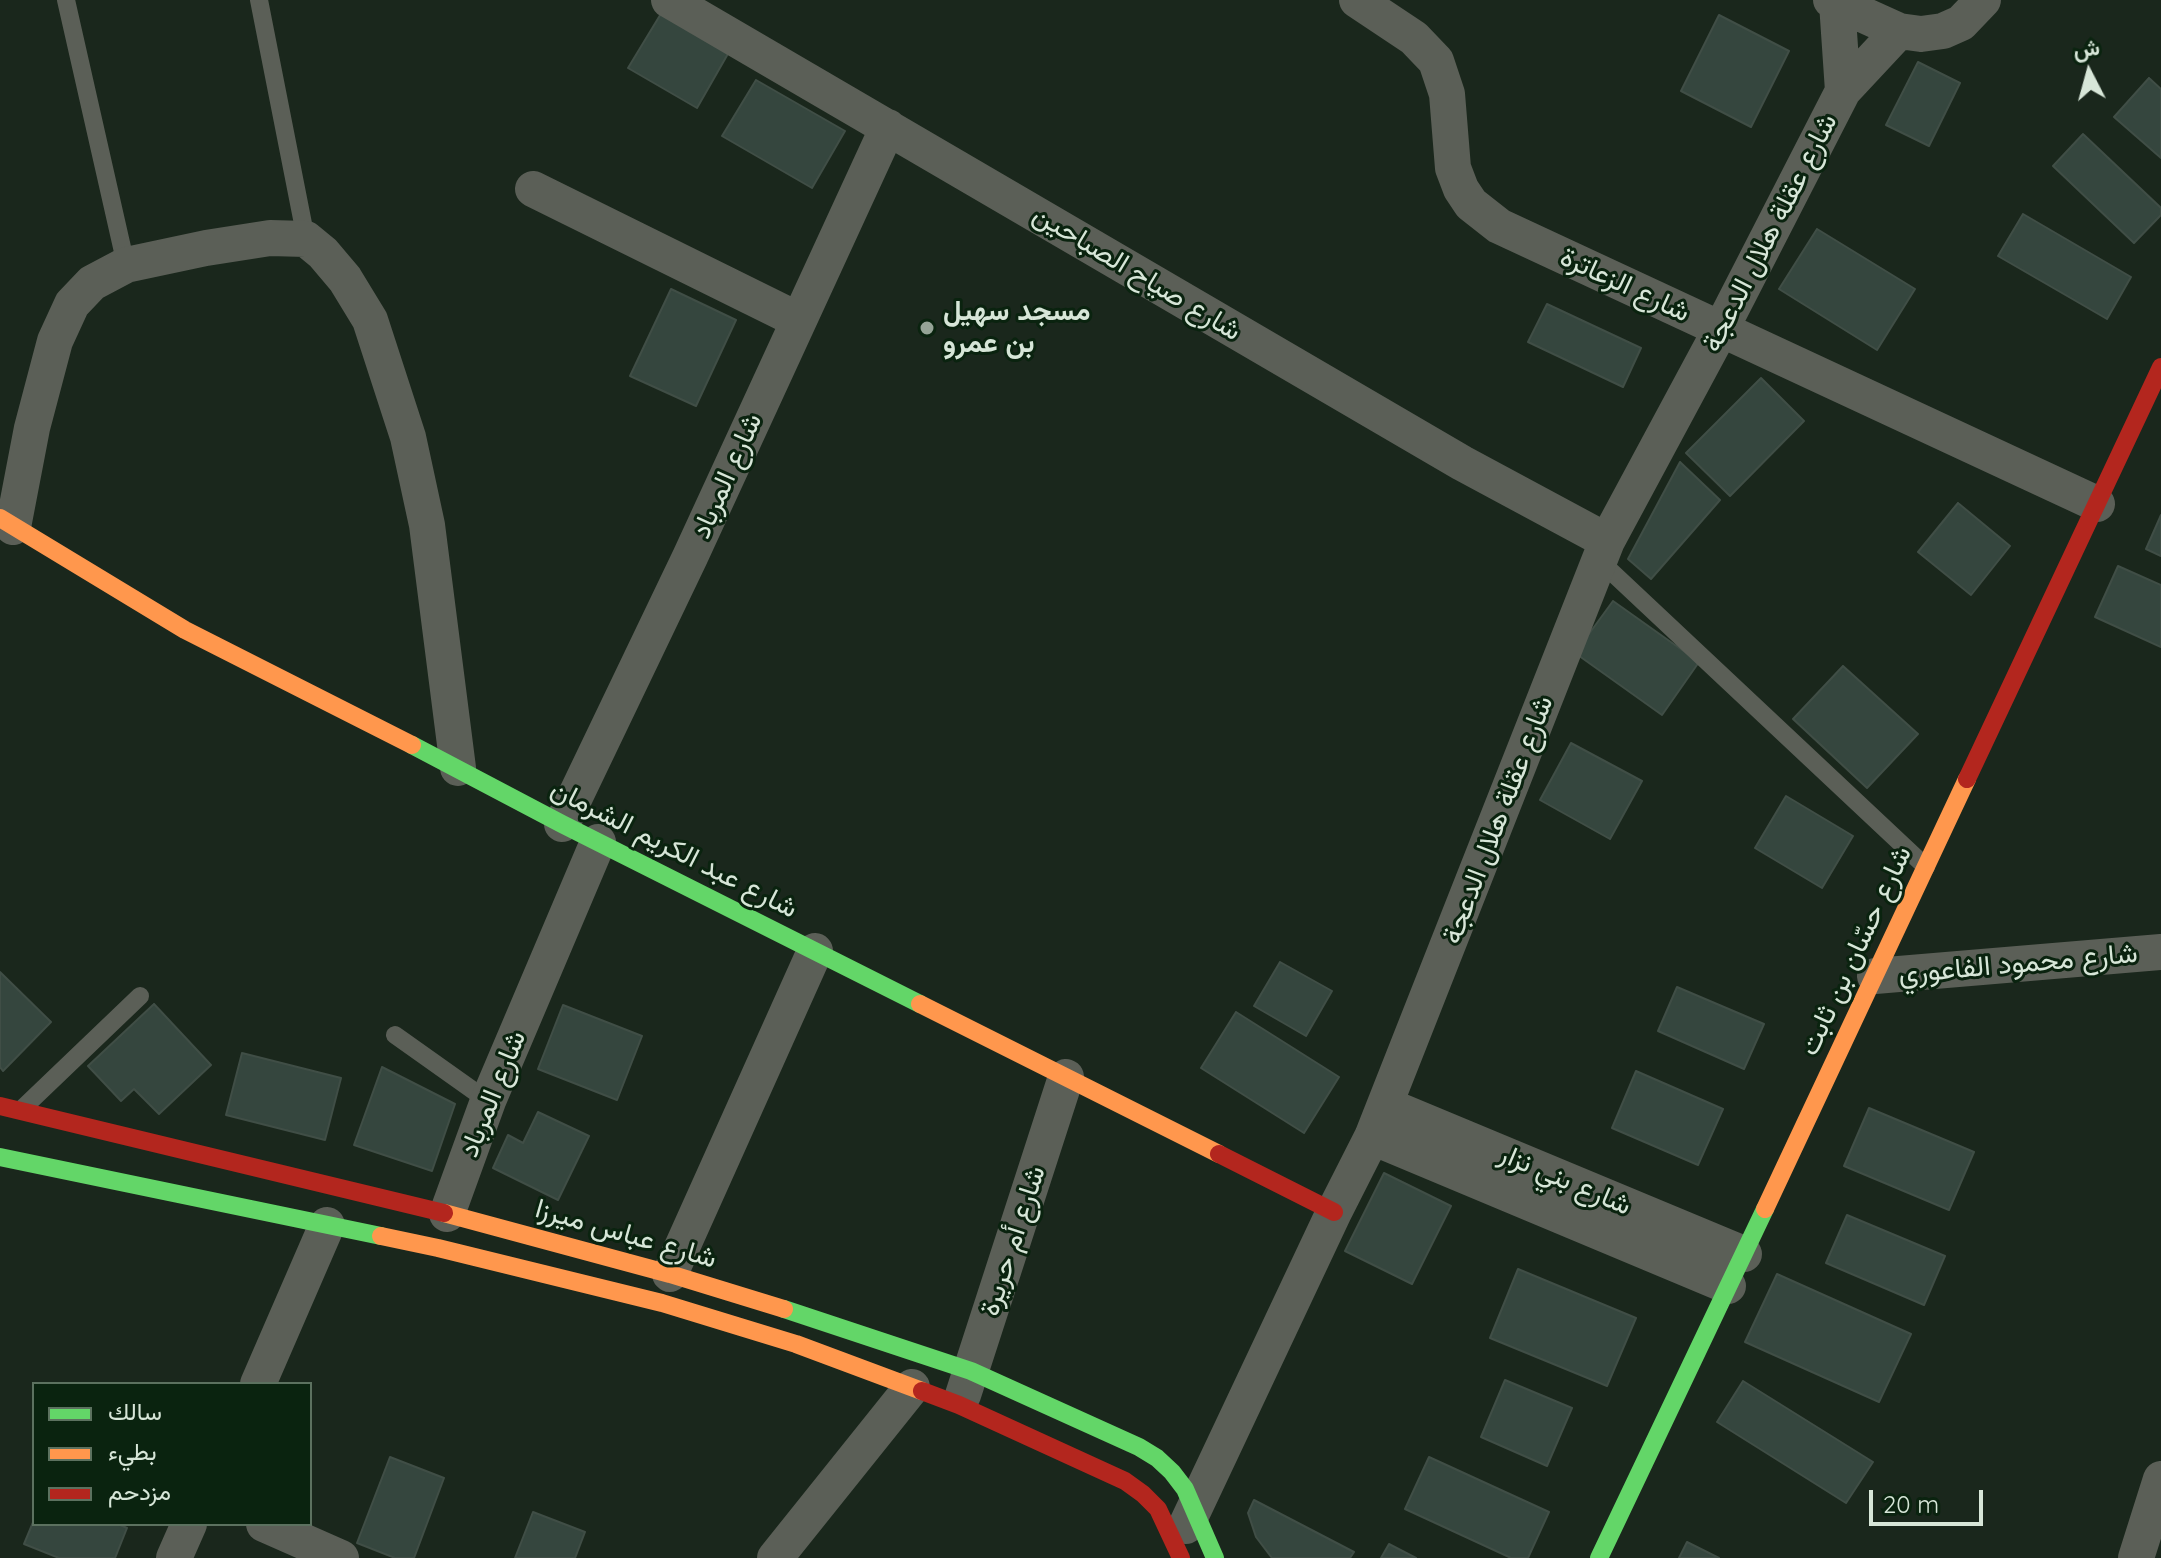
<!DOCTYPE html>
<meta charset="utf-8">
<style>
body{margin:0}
#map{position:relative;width:2161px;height:1558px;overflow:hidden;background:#1a271c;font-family:Quicksand,Vazirmatn,sans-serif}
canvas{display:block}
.legend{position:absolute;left:32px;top:1382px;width:280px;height:144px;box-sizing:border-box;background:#0a230f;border:2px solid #5c715f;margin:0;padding:10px 14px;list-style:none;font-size:24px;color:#d7e6d8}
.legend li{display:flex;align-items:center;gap:16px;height:40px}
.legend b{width:40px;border:2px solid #5c715f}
.north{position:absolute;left:2049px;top:32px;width:80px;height:80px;-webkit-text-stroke:6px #0a230f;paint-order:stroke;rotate:354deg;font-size:22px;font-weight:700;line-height:32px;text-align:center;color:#d7e6d8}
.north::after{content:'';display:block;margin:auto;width:28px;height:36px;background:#d7e6d8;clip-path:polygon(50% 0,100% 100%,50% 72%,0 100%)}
.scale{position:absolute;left:1869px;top:1490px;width:114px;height:36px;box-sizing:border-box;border:4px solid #d7e6d8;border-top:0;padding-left:10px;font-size:24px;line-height:28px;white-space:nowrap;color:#d7e6d8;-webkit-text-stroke:6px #0a230f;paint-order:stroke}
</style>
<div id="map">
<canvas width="2161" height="1558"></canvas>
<ul class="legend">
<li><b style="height:10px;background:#63d668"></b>سالك</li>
<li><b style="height:10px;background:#ff974d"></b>بطيء</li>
<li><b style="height:10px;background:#b3261e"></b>مزدحم</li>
</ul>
<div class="north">ش</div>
<div class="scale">20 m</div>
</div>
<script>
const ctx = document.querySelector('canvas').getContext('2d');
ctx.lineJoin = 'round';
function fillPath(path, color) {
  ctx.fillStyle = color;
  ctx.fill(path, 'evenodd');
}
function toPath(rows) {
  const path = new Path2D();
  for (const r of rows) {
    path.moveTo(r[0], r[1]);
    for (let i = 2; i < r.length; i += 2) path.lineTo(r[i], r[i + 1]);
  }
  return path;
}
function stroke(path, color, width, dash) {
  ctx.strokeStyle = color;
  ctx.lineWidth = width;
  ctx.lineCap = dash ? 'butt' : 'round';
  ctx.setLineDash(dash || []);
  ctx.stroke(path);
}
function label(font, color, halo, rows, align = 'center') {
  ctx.font = font + ' Quicksand,Vazirmatn,sans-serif';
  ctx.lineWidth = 6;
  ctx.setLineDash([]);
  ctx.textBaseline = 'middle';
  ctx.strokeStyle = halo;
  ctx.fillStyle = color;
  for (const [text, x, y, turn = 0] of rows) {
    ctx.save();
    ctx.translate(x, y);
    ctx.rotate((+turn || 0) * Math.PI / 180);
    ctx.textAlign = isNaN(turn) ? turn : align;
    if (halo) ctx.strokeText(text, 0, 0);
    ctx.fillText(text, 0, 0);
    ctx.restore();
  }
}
const building = toPath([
 [662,12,729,52,697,108,628,68,662,12],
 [1719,15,1789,51,1751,127,1681,91,1719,15],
 [1918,62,1960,83,1929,146,1886,125,1918,62],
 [2149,78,2161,89,2161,158,2114,117,2149,78],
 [756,80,845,131,812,188,722,136,756,80],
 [2083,134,2161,208,2161,215,2134,243,2053,166,2083,134],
 [2023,214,2131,277,2107,319,1998,256,2023,214],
 [1817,229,1915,289,1877,350,1779,289,1817,229],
 [671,289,736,320,696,406,630,376,671,289],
 [1547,304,1641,348,1623,387,1528,342,1547,304],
 [1761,378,1804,421,1730,496,1686,453,1761,378],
 [1680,462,1720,500,1651,579,1628,559,1680,462],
 [1958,503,2010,546,1971,595,1918,552,1958,503],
 [2161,515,2161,556,2146,549,2161,515],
 [2118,566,2161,585,2161,647,2095,617,2118,566],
 [1613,601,1699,662,1662,715,1575,653,1613,601],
 [1843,666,1918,734,1867,788,1793,719,1843,666],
 [1571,743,1642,781,1610,839,1540,800,1571,743],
 [1786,796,1853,836,1822,888,1755,848,1786,796],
 [1280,962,1332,991,1306,1036,1254,1006,1280,962],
 [0,972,51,1022,3,1071,0,1067,0,972],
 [1677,987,1764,1024,1744,1069,1658,1031,1677,987],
 [154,1004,211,1065,159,1114,134,1089,121,1101,88,1066,154,1004],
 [563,1005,642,1036,617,1100,538,1069,563,1005],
 [1236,1012,1339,1077,1304,1133,1201,1068,1236,1012],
 [242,1053,341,1078,325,1140,226,1115,242,1053],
 [382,1067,455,1104,432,1171,354,1145,382,1067],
 [1636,1071,1723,1109,1698,1165,1612,1128,1636,1071],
 [1869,1108,1974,1152,1949,1210,1844,1166,1869,1108],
 [538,1112,589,1136,558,1200,493,1168,508,1135,523,1143,538,1112],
 [1384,1173,1451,1206,1412,1284,1345,1251,1384,1173],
 [1847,1215,1945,1256,1924,1305,1826,1263,1847,1215],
 [1518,1269,1636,1318,1607,1386,1490,1338,1518,1269],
 [1777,1274,1911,1334,1879,1402,1745,1342,1777,1274],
 [1505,1380,1572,1408,1547,1466,1481,1437,1505,1380],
 [1743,1381,1873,1462,1846,1503,1717,1422,1743,1381],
 [390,1457,444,1478,414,1558,395,1558,357,1543,390,1457],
 [1429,1457,1549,1512,1528,1558,1511,1558,1405,1509,1429,1457],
 [1254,1500,1354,1552,1350,1558,1272,1558,1256,1537,1248,1513,1254,1500],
 [533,1512,585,1532,575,1558,515,1558,533,1512],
 [34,1520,34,1524,118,1524,127,1528,115,1558,59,1558,24,1544,34,1520],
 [1687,1542,1719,1558,1679,1558,1687,1542],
 [1389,1544,1416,1558,1381,1558,1389,1544]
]);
fillPath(building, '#35463e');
stroke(building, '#404e46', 2);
stroke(toPath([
 [66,0,126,265],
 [259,0,306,239],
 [1600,561,1926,867],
 [395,1035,488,1101],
 [22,1109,140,996]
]), '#5b5f57', 18);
stroke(toPath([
 [669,0,1462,463,1607,541],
 [1357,0,1414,38,1436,61,1447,94,1453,168,1461,189,1471,204,1499,226,2097,504],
 [1831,0,1899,31,1921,34,1943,31,1961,23,1983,0],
 [1837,3,1843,91],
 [533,189,798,320],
 [13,527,32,428,55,341,72,304,92,283,126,265,206,248,270,238,306,239,323,253,345,279,370,320,408,437,427,525,458,768],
 [562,824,690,557,888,127],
 [1875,976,2161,952],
 [1386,1105,1744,1254],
 [1372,1137,1728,1286],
 [447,1214,488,1101,598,842],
 [670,1274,815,951],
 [258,1384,327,1225],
 [963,1395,1066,1077],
 [264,1524,341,1558],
 [1186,1526,1334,1212,1372,1137,1607,541,1721,329,1843,91,1899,31],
 [174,1558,189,1524],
 [775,1558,912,1387],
 [2136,1558,2161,1479]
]), '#5b5f57', 36);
stroke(toPath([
 [412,745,562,824,920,1004],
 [0,1157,381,1236],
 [784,1309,971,1371,1139,1447,1157,1458,1172,1472,1185,1489,1215,1558],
 [1599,1558,1765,1209]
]), '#63d668', 18);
stroke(toPath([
 [0,518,185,630,412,745],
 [920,1004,1219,1154],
 [1765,1209,1967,779],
 [444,1213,670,1274,784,1309],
 [381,1236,438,1248,662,1303,796,1344,922,1391]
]), '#ff974d', 18);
stroke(toPath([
 [1967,779,2161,367],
 [0,1106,444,1213],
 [1219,1154,1334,1212],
 [922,1391,959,1405,1125,1481,1143,1494,1158,1509,1181,1558]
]), '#b3261e', 18);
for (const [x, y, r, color] of [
 [927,328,8,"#95a396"]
]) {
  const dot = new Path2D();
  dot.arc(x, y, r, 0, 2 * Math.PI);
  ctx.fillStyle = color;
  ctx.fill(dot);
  stroke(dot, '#0a230f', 3);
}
label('28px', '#d7e6d8', '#0a230f', [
 ["شارع عقلة هلال الدعجة",1770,233,-63],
 ["شارع صياح الصباحين",1137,273,31],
 ["شارع الزعاترة",1625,285,25],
 ["شارع المرباد",727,476,-66],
 ["شارع عقلة هلال الدعجة",1498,820,-69],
 ["شارع عبد الكريم الشرمان",674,849,27],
 ["شارع حسّان بن ثابت",1856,951,-65],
 ["شارع محمود الفاعوري",2018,964,-5],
 ["شارع المرباد",493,1094,-68],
 ["شارع بني نزار",1565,1180,23],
 ["شارع عباس ميرزا",626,1234,16],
 ["شارع أم حريرة",1013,1241,-72]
]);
label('bold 28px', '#d7e6d8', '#0a230f', [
 ["مسجد سهيل",943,312],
 ["بن عمرو",943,344]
], 'left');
</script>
